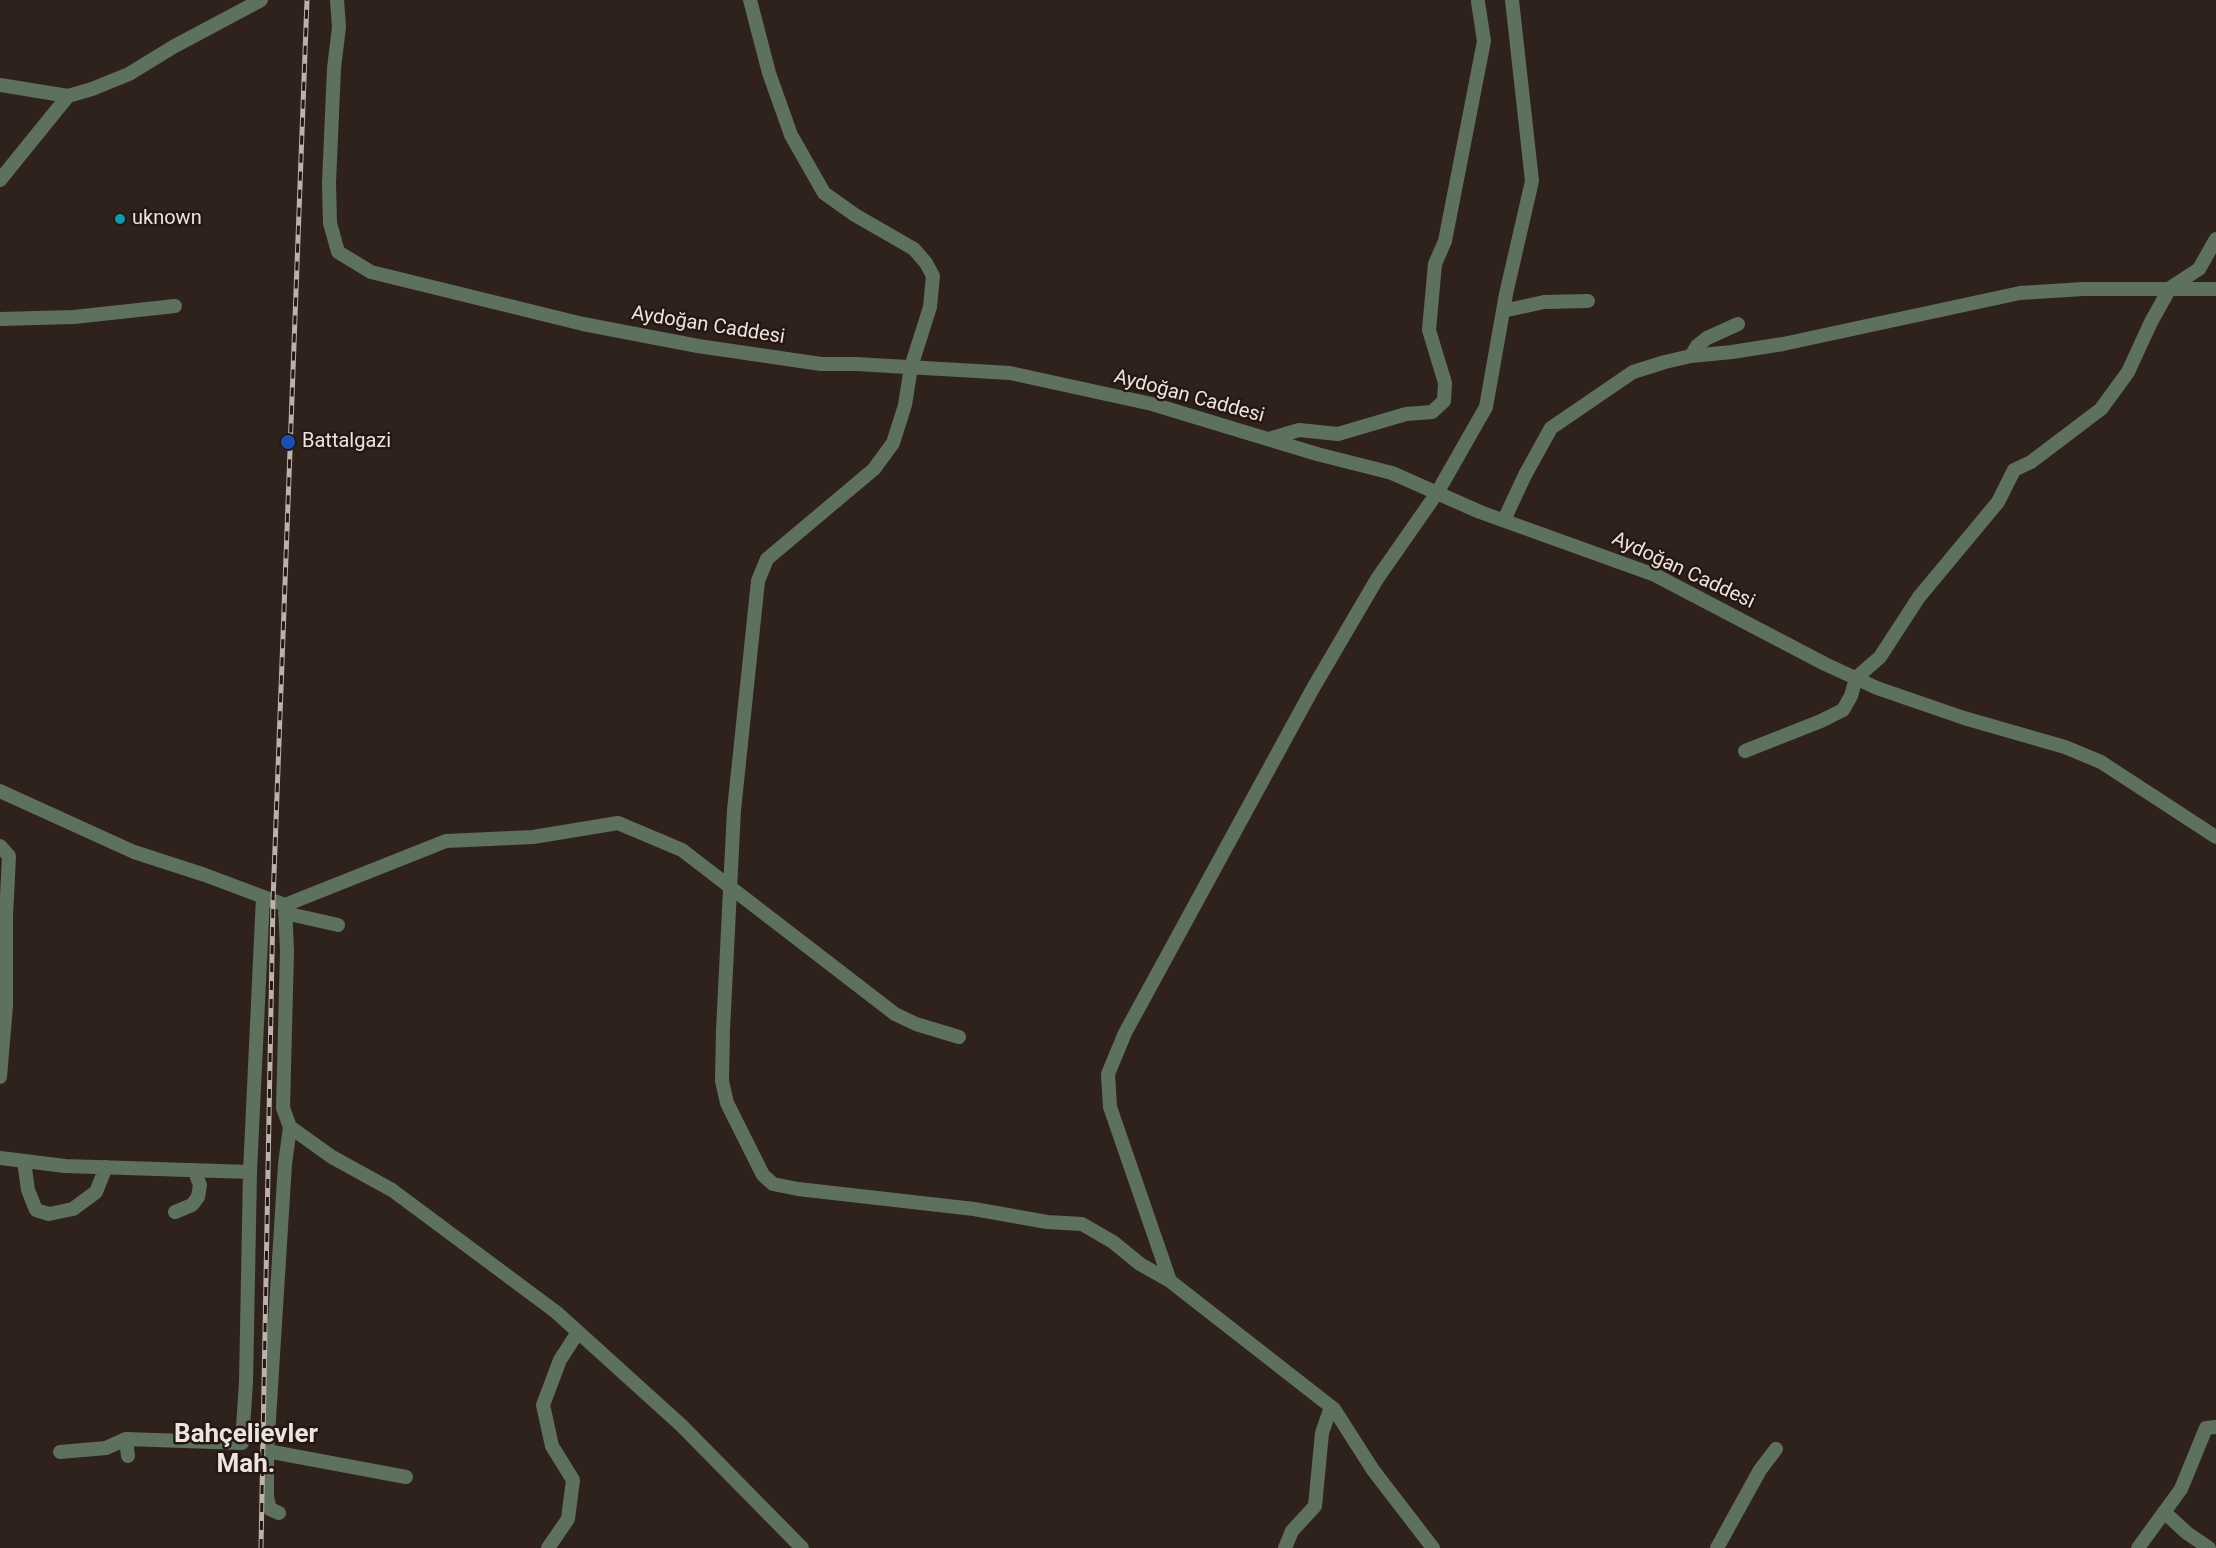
<!DOCTYPE html>
<meta charset="utf-8">
<style>
body{margin:0}
canvas{display:block;background:#2f221c}
</style>
<canvas width="2216" height="1548"></canvas>
<script>
const ctx = document.querySelector('canvas').getContext('2d');
ctx.lineJoin = 'round';
function toPath(rows) {
  const path = new Path2D();
  for (const r of rows) {
    path.moveTo(r[0], r[1]);
    for (let i = 2; i < r.length; i += 2) path.lineTo(r[i], r[i + 1]);
  }
  return path;
}
function stroke(path, color, width, dash) {
  ctx.strokeStyle = color;
  ctx.lineWidth = width;
  ctx.lineCap = dash ? 'butt' : 'round';
  ctx.setLineDash(dash || []);
  ctx.stroke(path);
}
function label(font, color, halo, rows, align = 'center') {
  ctx.font = font + ' Roboto,sans-serif';
  ctx.lineWidth = 5;
  ctx.setLineDash([]);
  ctx.textBaseline = 'middle';
  ctx.strokeStyle = halo;
  ctx.fillStyle = color;
  for (const [text, x, y, turn = 0] of rows) {
    ctx.save();
    ctx.translate(x, y);
    ctx.rotate((+turn || 0) * Math.PI / 180);
    ctx.textAlign = isNaN(turn) ? turn : align;
    if (halo) ctx.strokeText(text, 0, 0);
    ctx.fillText(text, 0, 0);
    ctx.restore();
  }
}
stroke(toPath([
 [337,0,339,27,334,68,329,183,330,223,338,252,371,272,583,324,698,346,821,364,856,364,1010,373,1152,404,1317,454,1392,473,1480,512,1655,575,1825,664,1877,688,1964,718,2065,747,2101,762,2216,837],
 [750,0,769,73,791,135,824,193,855,215,914,249,926,263,933,276,930,307,911,367,905,405,893,443,874,469,767,559,758,581,734,810,723,1030,722,1081,727,1103,763,1175,773,1184,798,1189,974,1209,1047,1222,1082,1224,1113,1242,1140,1264,1170,1281,1334,1409,1373,1470,1433,1548],
 [0,85,68,96,92,89,129,74,173,47,261,0],
 [0,180,68,96],
 [1503,311,1544,302,1588,301],
 [0,319,74,317,175,306],
 [1691,356,1697,346,1707,338,1738,324],
 [1269,439,1299,430,1338,434,1406,414,1432,412,1444,401,1445,383,1429,330,1435,264,1445,241,1484,41,1478,2],
 [1504,520,1525,475,1551,428,1633,372,1665,362,1691,356,1732,352,1783,344,2020,293,2083,289,2216,289],
 [1745,751,1821,721,1843,710,1851,696,1856,678,1880,657,1919,597,1998,502,2014,470,2031,462,2101,409,2128,372,2151,322,2170,288,2199,269,2216,239],
 [0,791,134,852,205,875,285,905,287,951,283,1108,290,1127,332,1157,392,1190,556,1312,681,1425,802,1548],
 [0,846,9,856,6,917,6,1006,0,1077],
 [285,905,446,841,533,837,618,823,682,850,895,1014,916,1024,959,1037],
 [285,913,338,925],
 [0,1158,65,1166,250,1172,246,1382,242,1443,126,1439,106,1448,60,1452],
 [24,1161,28,1190,36,1210,49,1214,73,1209,96,1192,106,1167],
 [250,1172,263,897],
 [175,1212,192,1205,198,1197,200,1185,194,1170],
 [1170,1281,1110,1107,1108,1074,1125,1033,1312,690,1377,579,1437,493,1486,407,1506,294,1532,181,1512,0],
 [126,1439,128,1456],
 [267,1451,406,1477],
 [2164,1512,2187,1533,2209,1548],
 [279,1513,270,1509,267,1497,267,1451,285,1164,290,1127],
 [548,1548,568,1519,573,1480,552,1446,543,1405,560,1360,578,1332],
 [1285,1548,1292,1531,1315,1506,1322,1433,1331,1407],
 [1717,1548,1760,1470,1776,1449],
 [2138,1548,2181,1489,2206,1428,2216,1427]
]), '#5d715c', 14);
const rail = toPath([
 [261,1548,273,901,307,0]
]);
stroke(rail, '#bcb1ac', 5);
stroke(rail, '#251813', 3, [9]);
for (const [x, y, r, color] of [
 [120,219,6,"#0f9aa8"],
 [288,442,8,"#1a4fb4"]
]) {
  const dot = new Path2D();
  dot.arc(x, y, r, 0, 2 * Math.PI);
  ctx.fillStyle = color;
  ctx.fill(dot);
  stroke(dot, '#251813', 2);
}
label('20px', '#ede3df', '#251813', [
 ["uknown",132,219],
 ["Battalgazi",302,442]
], 'left');
label('20px', '#ede3df', '#251813', [
 ["Aydoğan Caddesi",708,326,9],
 ["Aydoğan Caddesi",1189,397,15],
 ["Aydoğan Caddesi",1683,571,25]
]);
label('bold 26px', '#ede3df', '#251813', [
 ["Bahçelievler",246,1435],
 ["Mah.",246,1465]
]);
</script>
